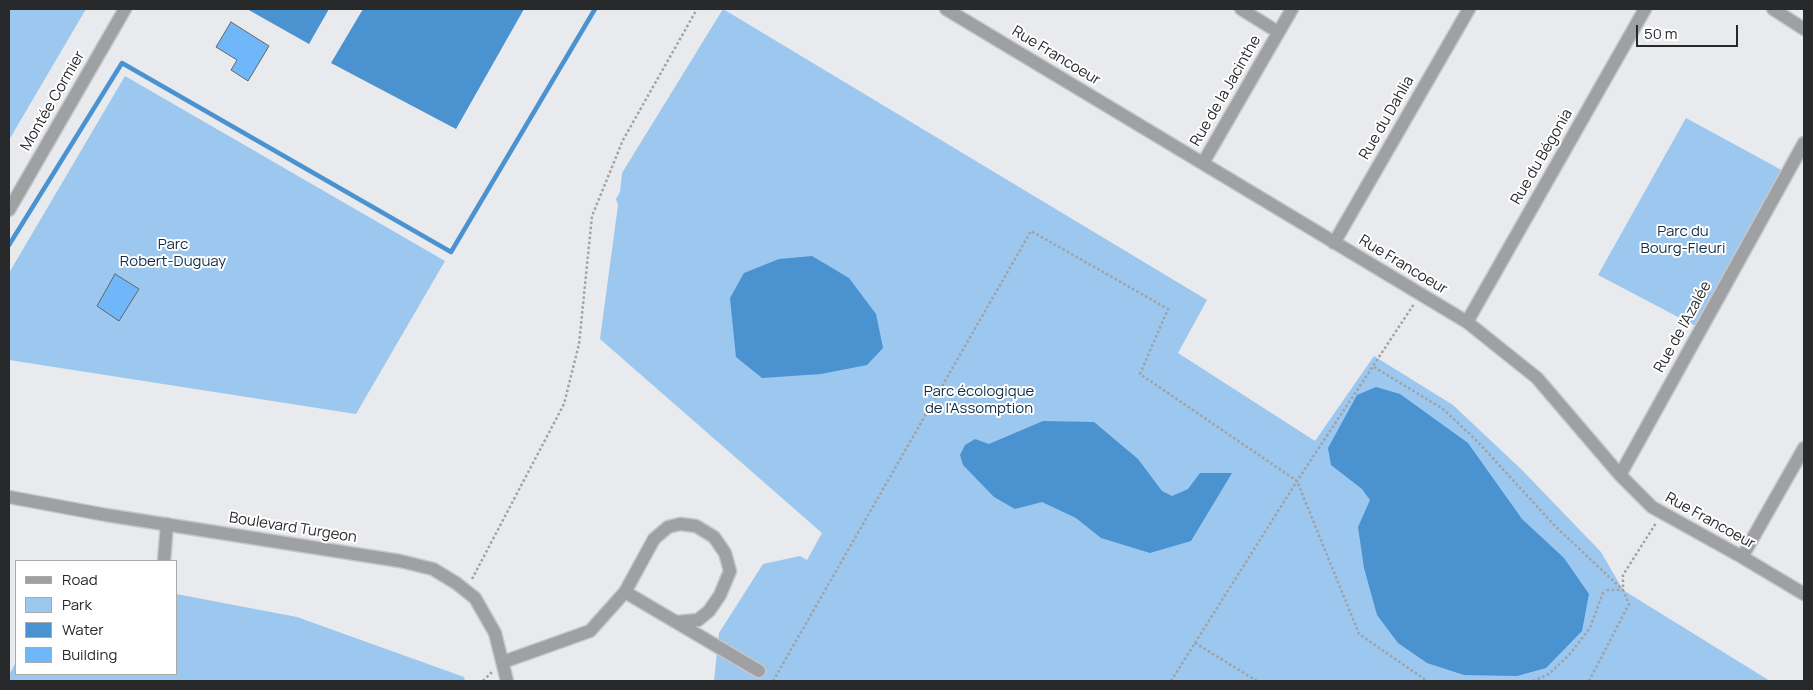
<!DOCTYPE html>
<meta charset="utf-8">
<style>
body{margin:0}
#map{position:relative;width:1813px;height:690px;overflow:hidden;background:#e8eaed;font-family:Manrope,sans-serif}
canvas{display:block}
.frame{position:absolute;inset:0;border:10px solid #28292a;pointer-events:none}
.legend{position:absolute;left:15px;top:560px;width:162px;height:115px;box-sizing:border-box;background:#fff;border:1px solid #a9a9aa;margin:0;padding:6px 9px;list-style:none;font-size:15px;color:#28292a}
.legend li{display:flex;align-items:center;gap:10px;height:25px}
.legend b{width:25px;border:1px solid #a9a9aa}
.scale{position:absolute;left:1636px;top:25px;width:102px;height:22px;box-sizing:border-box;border:2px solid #28292a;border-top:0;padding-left:6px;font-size:15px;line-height:18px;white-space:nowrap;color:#28292a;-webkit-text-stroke:4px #fff;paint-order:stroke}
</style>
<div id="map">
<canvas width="1813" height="690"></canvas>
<div class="frame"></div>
<ul class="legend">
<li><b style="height:6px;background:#9fa0a1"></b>Road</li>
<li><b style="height:14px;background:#9cc7ef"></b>Park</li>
<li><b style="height:14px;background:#4b92d1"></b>Water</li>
<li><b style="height:14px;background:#6fb7f8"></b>Building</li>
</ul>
<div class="scale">50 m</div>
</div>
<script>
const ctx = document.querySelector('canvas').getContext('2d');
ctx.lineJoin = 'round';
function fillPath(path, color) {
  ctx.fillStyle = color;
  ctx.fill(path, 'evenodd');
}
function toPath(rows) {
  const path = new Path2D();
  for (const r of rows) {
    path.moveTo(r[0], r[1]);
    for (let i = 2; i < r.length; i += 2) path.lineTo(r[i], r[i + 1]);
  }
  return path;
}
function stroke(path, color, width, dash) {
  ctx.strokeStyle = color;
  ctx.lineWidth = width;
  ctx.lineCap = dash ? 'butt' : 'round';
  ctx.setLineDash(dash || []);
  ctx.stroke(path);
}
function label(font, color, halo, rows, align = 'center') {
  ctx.font = font + ' Manrope,sans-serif';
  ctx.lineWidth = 4;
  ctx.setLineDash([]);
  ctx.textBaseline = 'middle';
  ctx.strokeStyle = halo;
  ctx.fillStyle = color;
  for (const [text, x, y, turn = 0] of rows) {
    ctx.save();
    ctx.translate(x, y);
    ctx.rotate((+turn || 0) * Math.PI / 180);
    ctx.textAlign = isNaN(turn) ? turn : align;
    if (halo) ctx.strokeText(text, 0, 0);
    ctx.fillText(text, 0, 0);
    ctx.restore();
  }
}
fillPath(toPath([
 [9,9,86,9,9,140],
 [723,9,1207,300,1178,353,1315,441,1374,356,1453,405,1522,470,1601,552,1623,590,1770,681,714,681,719,633,763,564,800,556,807,560,822,533,600,339,618,205,616,199,620,192,622,173],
 [125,76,445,261,356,414,9,360,9,273],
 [1686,118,1787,173,1701,329,1598,275],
 [176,594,297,617,464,677,465,681,9,681,9,675,16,662,16,674,176,674]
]), '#9cc7ef');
fillPath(toPath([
 [247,9,329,9,309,44],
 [363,9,524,9,456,129,331,63],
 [812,256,849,278,876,314,883,348,867,365,821,374,762,378,736,357,730,298,744,273,779,259],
 [1376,387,1400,394,1468,443,1522,519,1564,558,1589,594,1582,631,1546,668,1517,676,1464,675,1427,663,1398,643,1377,615,1364,568,1358,527,1370,500,1362,489,1331,465,1328,448,1357,395],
 [1043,421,1094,422,1138,459,1162,491,1172,496,1188,489,1200,473,1232,473,1191,541,1150,553,1101,538,1076,518,1042,502,1015,509,994,497,963,465,960,455,965,445,975,439,989,444]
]), '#4b92d1');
stroke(toPath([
 [9,245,122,63,451,252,595,9]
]), '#4b92d1', 4.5);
const building = toPath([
 [231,22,269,46,248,81,231,70,237,60,216,47,231,22],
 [115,274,139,289,119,321,97,306,115,274]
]);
fillPath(building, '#6fb7f8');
stroke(building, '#646668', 1);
const minor = toPath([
 [946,9,1467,322,1537,378,1620,475,1652,507,1742,557,1804,594],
 [1241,9,1278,32],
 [1773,9,1804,29],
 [1203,163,1292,9],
 [9,210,125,9],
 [1334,243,1469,9],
 [1467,322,1645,9],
 [1620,475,1804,143],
 [9,497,106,515,400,561,433,569,456,583,475,598,495,633,507,681],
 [1742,557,1804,448],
 [164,561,167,524],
 [676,622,759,671],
 [503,662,590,631,625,592,654,539,668,527,680,524,696,526,714,537,725,553,730,571,720,595,709,611,698,620,676,622,625,592]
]);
stroke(minor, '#c5c7ca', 15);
stroke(toPath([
 [1374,367,1443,409,1477,441,1555,526,1623,590,1604,590],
 [472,579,564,404,579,344,592,216,623,140,697,9],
 [1195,643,1257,681],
 [483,681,492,672],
 [773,681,1031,231,1168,309,1140,374,1297,481,1359,634,1427,681],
 [1171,681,1297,481,1414,304],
 [1533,681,1549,674,1569,655,1590,628,1604,590],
 [1589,681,1629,604,1623,590,1623,575,1656,523]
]), '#a1a2a4', 2.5, [2.5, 2.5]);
stroke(minor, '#9fa0a1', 12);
label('15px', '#28292a', '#fff', [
 ["Rue Francoeur",1056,56,31],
 ["Rue de la Jacinthe",1226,91,-60],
 ["Montée Cormier",53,101,-60],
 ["Rue du Dahlia",1387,118,-60],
 ["Rue du Bégonia",1542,157,-60],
 ["Rue Francoeur",1403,265,31],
 ["Rue de l'Azalée",1683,327,-61],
 ["Rue Francoeur",1710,521,29],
 ["Boulevard Turgeon",293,528,9]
]);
label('15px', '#0f2e48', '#fff', [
 ["Parc du",1683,232],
 ["Bourg-Fleuri",1683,249],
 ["Parc",173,245],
 ["Robert-Duguay",173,262],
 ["Parc écologique",979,392],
 ["de l'Assomption",979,409]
]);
</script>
